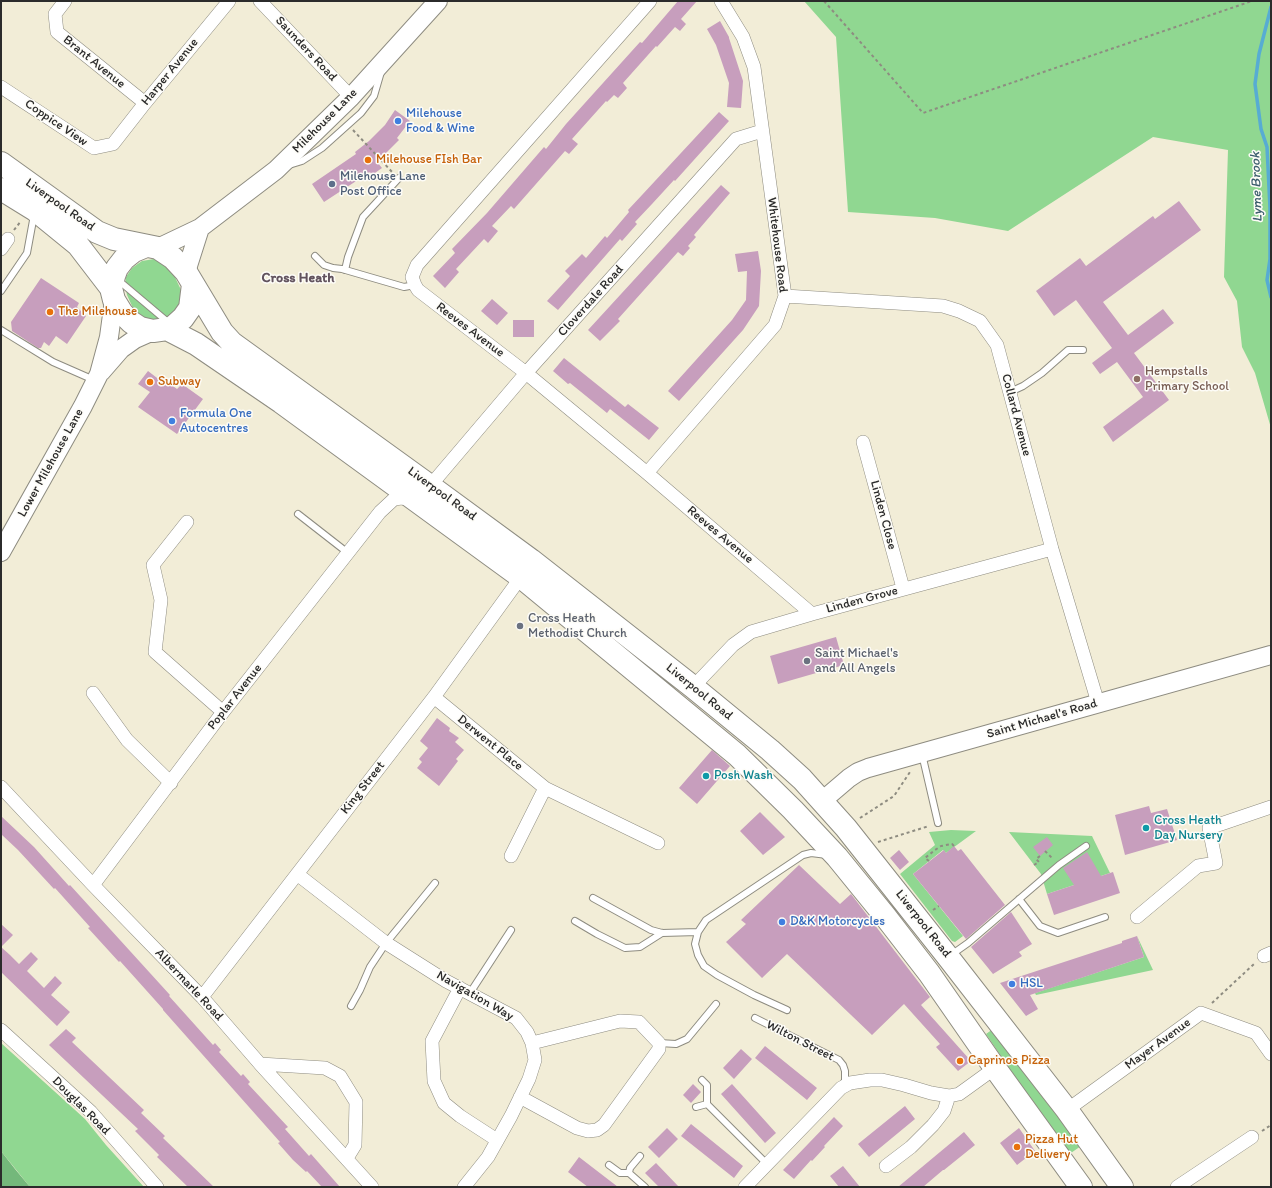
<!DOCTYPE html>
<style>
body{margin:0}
#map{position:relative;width:1272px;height:1188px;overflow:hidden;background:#f2edd7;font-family:Itim,sans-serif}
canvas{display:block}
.frame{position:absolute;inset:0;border:2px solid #2b2b2b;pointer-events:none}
</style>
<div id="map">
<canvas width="1272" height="1188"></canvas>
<div class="frame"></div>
</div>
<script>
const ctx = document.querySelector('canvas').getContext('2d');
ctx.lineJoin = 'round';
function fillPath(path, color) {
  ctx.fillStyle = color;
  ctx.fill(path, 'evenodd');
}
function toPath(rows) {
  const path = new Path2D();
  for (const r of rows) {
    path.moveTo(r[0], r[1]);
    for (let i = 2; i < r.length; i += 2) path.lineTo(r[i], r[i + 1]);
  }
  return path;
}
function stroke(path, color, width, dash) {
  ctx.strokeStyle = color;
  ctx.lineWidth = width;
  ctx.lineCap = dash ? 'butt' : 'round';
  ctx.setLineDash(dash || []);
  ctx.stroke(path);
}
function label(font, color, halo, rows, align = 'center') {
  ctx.font = font + ' Itim,sans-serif';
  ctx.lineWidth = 3;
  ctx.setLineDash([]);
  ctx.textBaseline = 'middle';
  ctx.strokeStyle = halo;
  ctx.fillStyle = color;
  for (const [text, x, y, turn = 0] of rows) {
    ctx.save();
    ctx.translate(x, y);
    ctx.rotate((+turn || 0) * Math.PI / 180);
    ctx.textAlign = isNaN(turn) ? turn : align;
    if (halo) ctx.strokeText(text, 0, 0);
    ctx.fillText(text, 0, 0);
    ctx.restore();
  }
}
fillPath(toPath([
 [804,1,1271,1,1271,428,1255,373,1242,347,1237,301,1224,277,1228,150,1153,137,1008,231,935,218,848,212,836,37],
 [154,259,164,265,174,275,181,290,181,303,175,313,165,319,151,321,140,315,132,306,127,295,125,285,126,277,132,268,142,261],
 [951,830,976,831,946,853,943,850,913,874,963,936,955,942,952,941,900,874,935,845,929,832],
 [1009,832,1092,836,1110,873,1047,894,1041,874],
 [1137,936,1153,970,1036,995,1035,993,1144,957],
 [993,1029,1081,1146,1068,1155,986,1034],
 [1,1043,85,1119,106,1145,144,1187,30,1187,1,1151]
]), '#90d791');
fillPath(toPath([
 [1,1151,15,1169,30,1187,1,1187]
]), '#74b87b');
stroke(toPath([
 [1271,7,1259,54,1255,84,1261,129,1267,147,1270,208,1270,259,1267,280,1271,297]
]), '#57acd3', 3.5);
fillPath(toPath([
 [678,1,697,1,681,19,686,24,680,31,675,27,657,47,656,46,623,83,627,88,618,98,614,95,607,102,606,101,572,139,578,144,569,154,565,151,514,209,511,206,492,226,498,231,488,243,484,239,456,269,459,272,445,288,433,276,455,253,452,249,487,213,544,147,546,149,566,124,640,42,642,43],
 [720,21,729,37,729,38,743,81,741,108,727,107,729,83,716,45,707,29],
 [395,110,410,121,397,138,399,140,377,162,382,168,372,175,370,172,324,202,312,184,356,154,355,152,369,141,385,125],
 [719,112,729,121,675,181,674,180,652,204,635,222,637,224,622,241,620,239,558,310,547,301,570,276,565,271,582,254,586,258,605,236,607,238,629,212,628,210,642,195],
 [721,185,730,193,694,235,696,237,688,246,690,248,683,256,678,252,618,319,620,321,600,341,588,330],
 [1179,201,1201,230,1103,302,1128,335,1163,309,1174,323,1134,353,1169,400,1113,442,1103,427,1143,397,1117,362,1100,374,1092,363,1112,348,1076,300,1054,316,1036,291,1080,258,1086,266,1153,216,1155,219],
 [758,251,761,271,759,306,743,330,679,401,668,391,732,320,746,300,747,271,738,272,735,254],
 [41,278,79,303,77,307,86,316,67,344,56,336,49,346,44,342,41,348,38,348,12,331,11,322],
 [492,299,508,313,497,325,481,311],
 [513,320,534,320,534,337,513,337],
 [564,358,625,407,628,404,659,428,649,440,610,409,607,413,570,383,568,384,553,371],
 [148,371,161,381,166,381,177,389,182,384,203,399,177,434,138,407,150,392,138,384],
 [836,637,844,665,778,684,770,656],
 [437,718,450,728,449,731,459,738,455,742,464,750,456,759,458,761,439,786,417,768,422,762,419,759,428,748,420,741],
 [712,750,730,766,697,804,679,788],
 [1149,806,1151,813,1167,809,1177,840,1125,855,1115,815],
 [760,812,785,837,763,855,740,831],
 [1,816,34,847,69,886,70,885,170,995,169,996,213,1045,215,1043,221,1050,219,1052,241,1076,243,1074,250,1082,248,1084,288,1127,285,1129,309,1156,311,1154,340,1187,322,1187,307,1171,306,1172,293,1160,278,1143,280,1142,163,1010,163,1009,120,961,119,962,88,928,90,927,55,888,54,889,18,850,1,834],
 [1047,837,1053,845,1040,856,1033,847],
 [954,846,958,851,961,849,1005,905,966,939,913,874,944,850,946,853],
 [899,850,909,862,900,870,890,858],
 [1087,852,1101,876,1113,872,1120,893,1054,915,1047,894,1074,885,1063,868],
 [799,865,840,904,851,894,930,997,921,1005,971,1061,958,1071,936,1047,940,1044,904,1004,872,1035,787,954,762,978,726,942,746,924,741,920],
 [1011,912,1032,944,1019,952,1022,956,993,974,971,947],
 [1,924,13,935,1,947,10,955,19,964,31,952,38,959,27,971,44,988,55,976,62,983,51,995,70,1012,57,1026,1,972],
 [1137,936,1144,957,1030,995,1038,1009,1026,1016,1000,983,1122,943,1122,941],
 [66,1029,76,1038,72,1042,144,1110,141,1113,165,1136,163,1138,214,1187,188,1187,157,1157,159,1155,135,1131,138,1129,49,1045],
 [765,1046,817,1088,807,1100,755,1058],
 [741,1049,752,1059,734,1079,723,1068],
 [693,1084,701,1092,691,1103,683,1095],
 [732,1084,776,1133,765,1143,721,1094],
 [905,1106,915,1119,869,1157,858,1144],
 [834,1117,843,1126,824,1146,825,1147,812,1161,811,1160,794,1179,783,1170],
 [691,1124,743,1166,734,1178,681,1136],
 [667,1128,678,1139,659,1158,648,1147],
 [1019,1128,1035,1151,1017,1165,1000,1143],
 [964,1132,975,1145,944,1170,943,1170,923,1187,898,1187],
 [579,1157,618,1187,588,1187,568,1172],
 [656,1163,679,1187,659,1187,645,1173],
 [843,1166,860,1187,839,1187,830,1176]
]), '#c79ebd');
const lane = toPath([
 [289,165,302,161,322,148,361,113,374,96,381,72],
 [315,256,324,265,333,268,342,269,404,287,415,285],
 [345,270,348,257,363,217,399,178],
 [118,280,169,323],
 [1,291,27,253,34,215],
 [1,330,53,362,94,380],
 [1010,392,1023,386,1042,373,1068,350,1083,350],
 [298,514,348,553],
 [922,754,938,823],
 [593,898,651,930,662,933,698,932],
 [1019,899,1040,926,1058,933,1105,917],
 [575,921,597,934,625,948,640,947,662,933],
 [951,955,968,943,1059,865,1086,846],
 [470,993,511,930],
 [351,1006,360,990,370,967,386,943,435,883],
 [787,1010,754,995,717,975,704,966,698,955,695,944,698,932,706,920,803,855,811,853,827,855],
 [755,1018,839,1060,843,1065,845,1071,845,1080,843,1085],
 [659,1043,676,1044,687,1039,716,1004],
 [702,1080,707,1085,707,1104,767,1164],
 [696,1107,707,1104],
 [609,1165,620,1173,629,1173,645,1187],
 [629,1173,630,1168,640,1156]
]);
const street = toPath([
 [65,1,55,14,57,32,145,103],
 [260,1,351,97],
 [650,1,417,265,412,277,415,285,418,290,526,373,647,473,812,614],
 [1,87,94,148,113,144,145,103,229,1],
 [1,249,8,239],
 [785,296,943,306,959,311,980,321,997,345,1052,549,1098,703],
 [863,442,903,588],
 [647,473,775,325,785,296,754,67,743,37,721,1],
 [430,486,526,373,736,139,762,131],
 [187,522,153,565,161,600,155,652,223,712],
 [693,687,733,645,751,632,812,614,1052,549],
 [93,693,127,740,171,783],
 [434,697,545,788,658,843],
 [1,787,93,885,202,997,260,1064,372,1187],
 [511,856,545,788],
 [297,874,386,943,446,981,516,1018,527,1032,532,1043,535,1060,529,1079,511,1116,488,1157,464,1187],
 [93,885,223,712,380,512,394,499,402,498,411,499],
 [1137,917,1198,866,1216,863,1209,828,1271,807],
 [1264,956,1271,953],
 [460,988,432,1041,434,1081,444,1103,460,1116,497,1140],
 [202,997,434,697,521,577],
 [1,1030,91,1112,157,1187],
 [260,1064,325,1068,340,1076,356,1102,355,1145,347,1158],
 [520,1097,577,1128,588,1131,597,1130,604,1125,659,1049,659,1043,639,1022,620,1021,532,1043],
 [1067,1110,1201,1013,1256,1033,1271,1054],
 [886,1166,911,1147,933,1125,944,1111,949,1096],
 [745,1187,841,1088,850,1083,870,1080,882,1080,904,1085,931,1093,949,1096,959,1094,966,1089,995,1068],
 [1177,1187,1252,1137]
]);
const secondary = toPath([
 [158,248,200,228,276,170,351,97,438,1],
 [186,272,200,228],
 [101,372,121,349,135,339,153,331],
 [1,552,83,406,99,374,109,337,114,300],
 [822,801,849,778,858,772,868,768,1271,655]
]);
const highway = toPath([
 [1,163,97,232,114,239,158,248,173,258,186,272,222,332,232,343,430,486,531,560,693,687,770,750,802,779,846,828,948,957,1067,1110,1122,1187],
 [1,189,35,210,78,245,111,288],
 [146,246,134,251,124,259,117,268,114,276,111,288,114,300,122,313,131,322,140,328,153,331,167,329,173,327,183,318,190,308,193,284],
 [167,329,196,344,281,402,521,577,737,755,793,810,837,857,885,916,929,973,995,1068,1081,1187]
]);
stroke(lane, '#8e8c81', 8);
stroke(street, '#8e8c81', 14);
stroke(secondary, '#8e8c81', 20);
stroke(highway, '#8e8c81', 24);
stroke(toPath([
 [824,1,923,113,1252,1],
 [353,130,393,173],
 [14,230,21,221],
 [860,818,894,796,910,772],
 [878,842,929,826],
 [1045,851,1052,858],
 [929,861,925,858,935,850,941,846,952,844,954,846],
 [1034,865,1039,862,1036,859,1040,856],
 [933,910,939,906],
 [1212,1003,1254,964],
 [1262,1131,1271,1125]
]), '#8e8c81', 2, [3, 3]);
stroke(lane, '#fff', 6);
stroke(street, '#fff', 13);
stroke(secondary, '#fff', 18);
stroke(highway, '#fff', 22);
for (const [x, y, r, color] of [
 [398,121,4,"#3f7fe0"],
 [368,160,4,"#e8710a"],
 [332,184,4,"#5c6f8a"],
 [50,312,4,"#e8710a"],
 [1137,379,4,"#8d6e63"],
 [150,382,4,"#e8710a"],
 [172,421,4,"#3f7fe0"],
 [520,626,4,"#6b7280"],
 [807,661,4,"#6b7280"],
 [706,776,4,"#0f9aa8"],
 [1146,828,4,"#0f9aa8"],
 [782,922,4,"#3f7fe0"],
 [1012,984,4,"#3f7fe0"],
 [960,1061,4,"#e8710a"],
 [1017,1147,4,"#e8710a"]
]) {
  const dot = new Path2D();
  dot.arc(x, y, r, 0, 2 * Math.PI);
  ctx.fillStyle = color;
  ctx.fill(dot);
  stroke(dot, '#fdfcf7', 1.5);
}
label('13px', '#2b2b2b', '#fdfcf7', [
 ["Saunders Road",306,49,47],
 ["Brant Avenue",94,62,39],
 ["Harper Avenue",170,72,-51],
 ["Milehouse Lane",325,121,-45],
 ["Coppice View",56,123,34],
 ["Liverpool Road",60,205,35],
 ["Whitehouse Road",777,245,83],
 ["Cloverdale Road",591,301,-48],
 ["Reeves Avenue",470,330,37],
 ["Collard Avenue",1016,415,75],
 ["Lower Milehouse Lane",51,463,-61],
 ["Liverpool Road",442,494,36],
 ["Linden Close",883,515,75],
 ["Reeves Avenue",720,535,40],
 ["Linden Grove",862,600,-15],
 ["Liverpool Road",699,692,39],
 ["Poplar Avenue",235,697,-52],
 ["Saint Michael's Road",1042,719,-16],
 ["Derwent Place",490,743,39],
 ["King Street",363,788,-52],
 ["Liverpool Road",923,924,52],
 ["Albermarle Road",189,985,47],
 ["Navigation Way",475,996,30],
 ["Wilton Street",800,1041,27],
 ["Mayer Avenue",1158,1044,-36],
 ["Douglas Road",81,1106,45]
]);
label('13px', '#366cbe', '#fdfcf7', [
 ["Milehouse",406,114],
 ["Food & Wine",406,129],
 ["Formula One",180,414],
 ["Autocentres",180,429],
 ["D&K Motorcycles",790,922],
 ["HSL",1020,984]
], 'left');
label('13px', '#c56008', '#fdfcf7', [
 ["Milehouse FIsh Bar",376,160],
 ["The Milehouse",58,312],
 ["Subway",158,382],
 ["Caprinos Pizza",968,1061],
 ["Pizza Hut",1025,1140],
 ["Delivery",1025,1155]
], 'left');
label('13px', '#4e5e75', '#fdfcf7', [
 ["Milehouse Lane",340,177],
 ["Post Office",340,192]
], 'left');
label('13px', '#785e54', '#fdfcf7', [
 ["Hempstalls",1145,372],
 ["Primary School",1145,387]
], 'left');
label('13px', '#5b616d', '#fdfcf7', [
 ["Cross Heath",528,619],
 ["Methodist Church",528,634],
 ["Saint Michael's",815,654],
 ["and All Angels",815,669]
], 'left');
label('13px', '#0d838f', '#fdfcf7', [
 ["Posh Wash",714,776],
 ["Cross Heath",1154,821],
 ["Day Nursery",1154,836]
], 'left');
label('italic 14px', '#3d5f6e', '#fdfcf7', [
 ["Lyme Brook",1257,187,-92]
]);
label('bold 14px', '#62535e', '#fdfcf7', [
 ["Cross Heath",298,278]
]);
</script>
